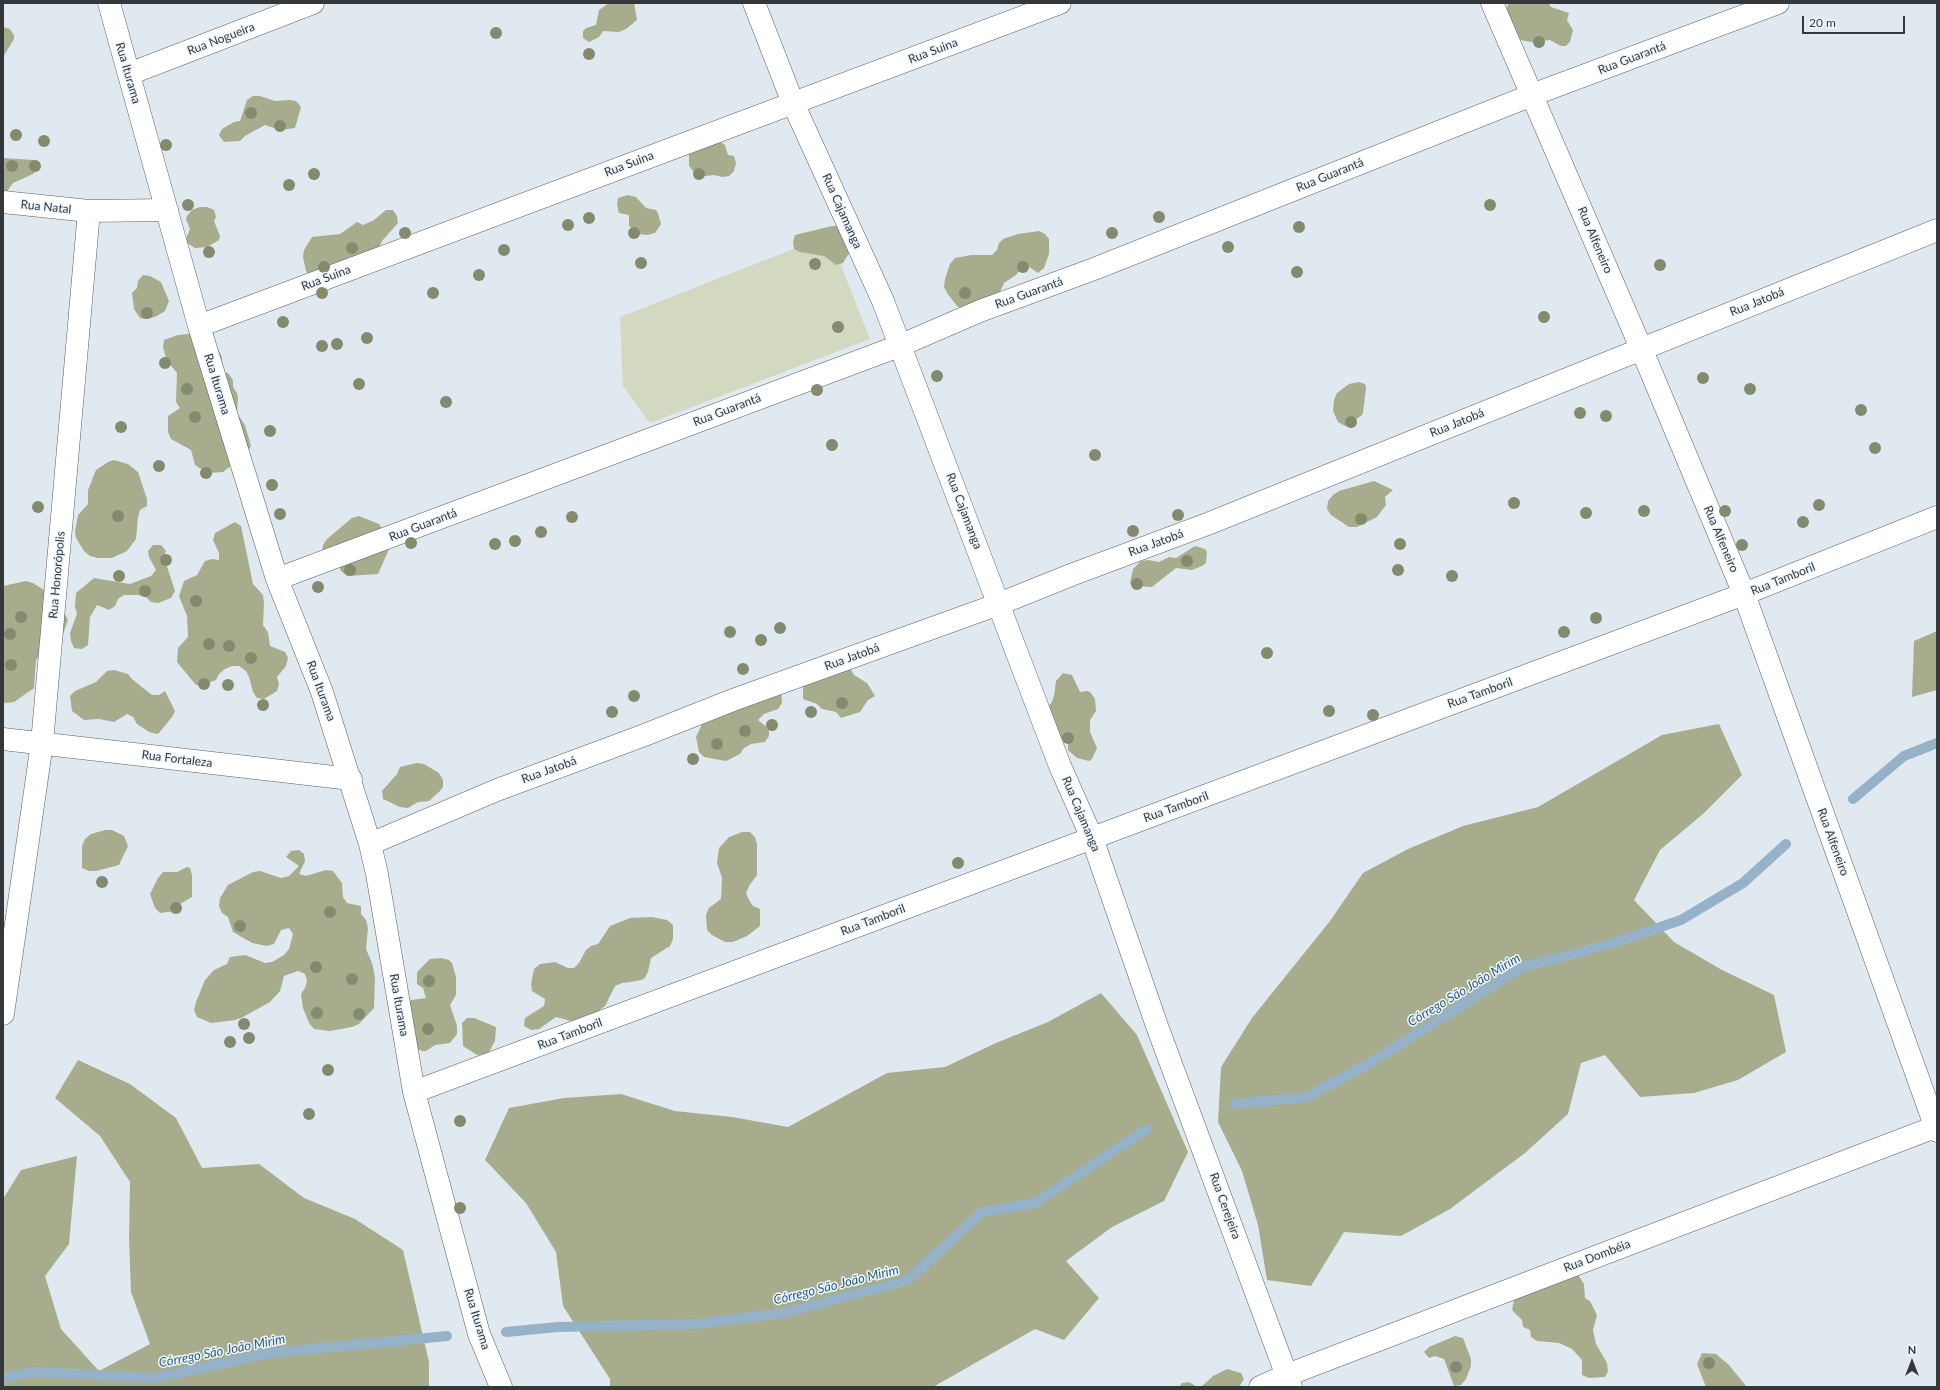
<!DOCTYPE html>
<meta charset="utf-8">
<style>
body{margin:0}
#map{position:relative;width:1940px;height:1390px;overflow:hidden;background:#e1e9f0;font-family:Lato,sans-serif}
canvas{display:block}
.frame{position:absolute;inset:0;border:4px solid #34383a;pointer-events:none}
.north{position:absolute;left:1892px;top:1342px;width:40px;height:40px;-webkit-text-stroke:3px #eef6fd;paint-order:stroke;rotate:0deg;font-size:11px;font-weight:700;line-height:16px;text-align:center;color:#34383a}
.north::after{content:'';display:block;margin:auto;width:14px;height:18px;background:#34383a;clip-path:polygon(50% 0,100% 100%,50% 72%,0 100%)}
.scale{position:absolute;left:1802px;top:16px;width:103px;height:18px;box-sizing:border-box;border:2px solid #34383a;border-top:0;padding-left:5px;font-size:12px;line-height:14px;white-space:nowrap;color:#34383a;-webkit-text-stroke:3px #eef6fd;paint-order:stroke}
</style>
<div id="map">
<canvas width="1940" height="1390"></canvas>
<div class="frame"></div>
<div class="north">N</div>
<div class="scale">20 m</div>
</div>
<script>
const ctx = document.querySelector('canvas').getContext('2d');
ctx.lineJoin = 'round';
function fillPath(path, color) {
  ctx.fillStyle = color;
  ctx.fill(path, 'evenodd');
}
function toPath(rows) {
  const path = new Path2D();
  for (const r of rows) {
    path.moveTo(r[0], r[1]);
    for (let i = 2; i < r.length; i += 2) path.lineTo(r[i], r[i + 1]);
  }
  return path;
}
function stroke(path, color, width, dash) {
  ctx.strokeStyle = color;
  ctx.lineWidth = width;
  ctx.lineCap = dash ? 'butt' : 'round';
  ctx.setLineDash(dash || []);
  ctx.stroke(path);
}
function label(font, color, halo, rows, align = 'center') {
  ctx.font = font + ' Lato,sans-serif';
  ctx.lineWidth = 3;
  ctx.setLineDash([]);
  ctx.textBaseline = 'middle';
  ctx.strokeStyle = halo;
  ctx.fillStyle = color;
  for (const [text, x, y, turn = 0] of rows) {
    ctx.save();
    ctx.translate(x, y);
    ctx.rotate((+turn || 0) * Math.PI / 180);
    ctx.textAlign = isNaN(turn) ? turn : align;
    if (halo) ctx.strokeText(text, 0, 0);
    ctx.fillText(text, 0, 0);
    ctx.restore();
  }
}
fillPath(toPath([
 [829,235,870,339,650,423,623,386,620,317]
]), '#d3d8c0');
fillPath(toPath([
 [609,3,634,3,637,20,626,29,619,32,603,31,599,37,589,42,583,38,583,31,586,28,596,25,599,10],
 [1509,3,1548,3,1551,7,1569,13,1567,20,1573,30,1570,42,1566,46,1561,46,1550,40,1531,42,1520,40,1514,36,1506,9],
 [3,27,10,29,14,35,14,39,3,57],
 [253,96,260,96,275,101,290,100,296,101,301,107,295,128,280,130,265,125,245,136,240,141,224,142,219,135,222,129,234,122,240,121,247,100],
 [719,141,725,145,728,155,734,156,736,163,734,171,729,176,722,177,714,175,698,177,689,166,689,154],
 [3,158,33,160,36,162,38,168,33,174,13,183,8,190,9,193,3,210],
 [628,195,636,197,646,208,656,210,658,213,661,224,655,233,647,235,639,234,629,226,629,215,619,213,617,205,618,198],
 [200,207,207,207,214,210,216,217,214,221,220,236,219,240,207,247,195,248,187,243,186,239,190,229,186,219,187,216,192,210],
 [386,210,393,210,397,216,398,223,382,241,376,254,311,277,306,271,303,257,304,250,312,237,340,234,357,222,363,225,374,220],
 [832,226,839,226,851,250,843,263,836,265,824,256,800,252,794,249,793,242,795,235],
 [1039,231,1045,234,1049,239,1049,254,1044,268,1038,273,1025,264,1016,275,1004,283,994,305,964,310,957,306,947,293,944,287,945,279,950,264,955,258,971,255,992,255,997,250,999,243,1003,239,1018,234],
 [143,275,150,276,161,282,169,301,165,311,155,317,144,319,140,318,134,309,132,293,137,288,138,281],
 [200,333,219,351,222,357,221,372,228,373,233,380,233,387,237,393,238,398,237,413,245,425,251,446,247,453,223,472,208,473,201,469,195,465,191,450,171,439,168,432,168,416,180,408,176,402,177,373,167,361,163,347,164,340,178,335],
 [1359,382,1365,384,1366,388,1363,413,1361,416,1345,426,1338,422,1333,411,1334,400,1337,393,1349,384],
 [114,460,128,464,138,472,147,499,147,506,140,510,138,517,136,539,127,551,112,558,98,558,90,556,84,551,76,538,75,531,78,515,88,504,88,490,96,470,108,462],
 [1374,481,1393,490,1385,497,1386,505,1377,517,1357,527,1349,527,1331,515,1327,509,1328,501,1333,495,1339,491],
 [359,516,379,524,388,537,390,547,378,574,347,576,341,571,338,564,322,552,323,545,327,539,352,518],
 [235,522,241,526,253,584,263,595,264,603,263,625,268,632,270,646,285,652,288,658,286,666,277,677,279,684,277,691,264,699,257,698,253,692,249,677,246,671,239,666,232,666,225,669,219,674,216,680,203,685,196,685,177,662,178,648,188,637,187,616,179,596,184,581,197,575,205,561,212,559,219,560,219,553,213,540,215,533],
 [153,545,161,545,166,551,164,557,175,591,171,598,158,603,151,602,146,597,138,595,124,595,118,599,115,606,109,610,97,605,90,617,88,645,82,649,74,648,71,641,70,633,77,614,75,607,76,593,94,578,130,584,151,576,156,570,149,557,148,551],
 [1195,546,1205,549,1207,552,1206,563,1202,566,1192,570,1176,568,1152,587,1133,586,1130,583,1133,569,1141,561,1148,560,1159,562,1169,557,1176,558],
 [26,581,33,583,57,598,68,620,63,634,55,646,40,655,36,660,34,688,14,702,6,703,3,702,3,586],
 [1937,631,1937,690,1912,697,1914,641],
 [850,668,854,675,867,683,875,696,868,700,860,712,841,718,836,712,822,709,817,704,803,699,803,685],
 [114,670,128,674,132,679,152,695,159,695,165,691,175,711,172,717,158,734,149,732,137,724,133,717,127,714,114,722,99,719,84,720,72,711,70,696,75,691,96,682,107,671],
 [1063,673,1072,675,1080,692,1087,691,1090,692,1095,699,1096,711,1090,720,1090,732,1097,748,1092,759,1089,761,1077,758,1068,750,1068,742,1058,738,1048,706,1051,704,1054,696,1056,681],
 [781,688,782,703,778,709,764,714,758,720,769,729,769,736,765,742,751,744,744,748,740,754,726,761,704,757,699,752,696,737,709,709],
 [1719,724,1742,775,1703,814,1660,850,1634,900,1674,942,1722,970,1774,995,1786,1052,1738,1080,1694,1093,1640,1097,1605,1055,1581,1063,1568,1114,1525,1153,1450,1209,1401,1236,1344,1232,1311,1286,1267,1280,1258,1225,1242,1171,1218,1122,1221,1067,1252,1018,1330,921,1363,873,1408,849,1463,826,1538,807,1662,735],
 [417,763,424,764,439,773,443,780,443,787,440,791,429,801,418,802,408,808,400,807,383,799,382,791,397,774,400,767],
 [105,830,112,830,124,836,128,846,119,865,96,871,89,871,82,868,82,846,85,839,91,834],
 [742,832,750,832,755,837,757,844,757,875,749,886,746,893,749,900,753,906,760,909,760,926,747,936,733,942,725,942,712,935,707,930,706,915,709,908,721,899,722,878,717,863,719,848,729,837],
 [299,850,304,854,305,861,299,874,306,876,326,870,333,871,342,883,343,897,347,903,361,906,361,914,366,920,368,928,366,949,372,963,375,977,374,1008,359,1024,352,1027,330,1031,314,1029,309,1023,303,1008,301,994,305,988,307,981,305,974,298,971,284,976,280,991,270,1002,243,1017,235,1020,211,1023,197,1017,194,1010,196,1002,205,980,214,970,227,964,230,957,245,955,265,963,272,962,284,955,289,949,293,934,289,928,281,930,274,944,267,946,252,943,233,932,228,917,222,913,219,906,220,898,228,885,253,872,260,871,281,878,289,876,299,866,286,857,291,851],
 [187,867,190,868,192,875,192,897,180,904,176,911,160,913,155,908,150,894,158,878,163,872,177,872],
 [652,917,667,920,673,925,673,939,670,946,651,958,648,972,644,979,637,981,622,983,615,986,605,1006,586,1020,571,1021,556,1017,539,1029,531,1030,524,1026,525,1018,544,1006,545,999,532,991,531,984,534,969,540,964,555,962,568,968,574,968,579,963,586,950,591,946,598,944,610,926,630,918],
 [441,958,449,960,452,963,456,977,456,995,450,1005,457,1026,457,1034,450,1043,435,1045,426,1051,422,1051,412,1046,405,1005,411,1000,426,998,423,988,417,984,417,972,430,959],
 [1101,993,1137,1035,1188,1152,1164,1201,1112,1227,1066,1261,1099,1298,1064,1340,1035,1329,933,1387,610,1387,610,1379,563,1306,556,1252,526,1203,485,1160,509,1108,564,1098,621,1094,675,1111,732,1117,788,1127,887,1073,945,1067,996,1043,1048,1022],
 [467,1018,474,1018,496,1027,495,1041,488,1054,477,1055,463,1046,462,1023],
 [78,1060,130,1084,176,1118,202,1168,259,1164,304,1198,355,1219,403,1250,429,1362,429,1387,3,1387,3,1199,21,1170,77,1156,69,1244,45,1276,61,1329,99,1371,150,1344,131,1292,129,1238,130,1182,100,1136,55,1098],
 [1575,1270,1584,1284,1585,1298,1590,1301,1597,1315,1593,1330,1596,1344,1607,1363,1608,1371,1605,1377,1589,1378,1582,1375,1582,1360,1572,1349,1559,1343,1537,1341,1531,1337,1530,1330,1523,1327,1522,1320,1512,1310,1515,1295],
 [1455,1336,1463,1338,1471,1359,1471,1366,1466,1379,1461,1385,1454,1386,1444,1359,1435,1356,1429,1358,1424,1352,1429,1347],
 [1702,1353,1716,1354,1728,1364,1747,1387,1706,1387,1697,1364],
 [1227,1369,1241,1373,1244,1379,1239,1387,1179,1387,1182,1383,1189,1382,1196,1386,1202,1386,1213,1376]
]), '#a7ad8c');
stroke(toPath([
 [1853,799,1904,756,1937,743],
 [1235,1104,1307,1097,1375,1060,1522,967,1607,945,1681,920,1743,883,1786,844],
 [506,1332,558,1327,695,1324,784,1313,908,1280,982,1212,1035,1203,1147,1129],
 [3,1378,34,1372,156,1378,270,1353,447,1336]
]), '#95b2c9', 10);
const minor = toPath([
 [109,3,199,326,277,579,322,692,370,844,377,874,414,1092,479,1334,501,1387],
 [754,3,793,103,883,301,1060,766,1092,838,1157,1026,1291,1387],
 [1492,3,1641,348,1744,594,1937,1131],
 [129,74,313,3],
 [3,202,89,211],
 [199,326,1060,3],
 [277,579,899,346,980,311,1094,269,1532,95,1778,3],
 [3,739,351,779],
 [370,844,497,790,642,736,733,700,999,604,1071,575,1210,523,1937,230],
 [3,1014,42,743,89,211,167,210],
 [414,1092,1744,594,1937,517],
 [1260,1387,1287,1375,1935,1127]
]);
stroke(minor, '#585f65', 23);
stroke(minor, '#fff', 22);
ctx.fillStyle = '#848a6d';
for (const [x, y] of [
 [496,33],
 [1539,42],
 [589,54],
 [251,113],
 [280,126],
 [16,135],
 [44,141],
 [166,145],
 [12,166],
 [35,166],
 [314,174],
 [699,174],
 [289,185],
 [188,205],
 [1490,205],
 [1159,217],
 [589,218],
 [568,225],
 [1299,227],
 [405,233],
 [634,233],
 [1112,233],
 [1228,247],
 [352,248],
 [504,250],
 [209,252],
 [641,263],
 [815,264],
 [1660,265],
 [324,267],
 [1023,267],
 [1297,272],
 [479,275],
 [322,293],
 [433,293],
 [965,293],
 [147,313],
 [1544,317],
 [283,322],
 [838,327],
 [367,338],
 [337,344],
 [322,346],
 [165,363],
 [937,376],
 [1703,378],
 [359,384],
 [187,389],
 [1750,389],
 [817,390],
 [446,402],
 [1861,410],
 [1580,413],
 [1606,416],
 [195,417],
 [1351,422],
 [121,427],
 [270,431],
 [832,445],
 [1875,448],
 [1095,455],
 [159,466],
 [206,473],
 [272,485],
 [1514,503],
 [1819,505],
 [38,507],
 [1644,511],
 [1725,511],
 [1586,513],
 [280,514],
 [1178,515],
 [118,516],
 [572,517],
 [1361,519],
 [1803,522],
 [1133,531],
 [541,532],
 [515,541],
 [411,543],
 [495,544],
 [1400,544],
 [1742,545],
 [166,560],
 [1187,561],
 [350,570],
 [1398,570],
 [119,576],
 [1452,576],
 [1137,584],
 [318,587],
 [145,591],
 [196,601],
 [21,617],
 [1596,618],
 [780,628],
 [730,632],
 [1564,632],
 [10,634],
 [761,640],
 [209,644],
 [229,646],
 [1267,653],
 [251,658],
 [11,665],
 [743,669],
 [204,684],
 [228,685],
 [634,696],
 [842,703],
 [263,705],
 [1329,711],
 [612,712],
 [811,712],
 [1373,715],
 [772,725],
 [745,731],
 [1068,738],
 [717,744],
 [693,759],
 [958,863],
 [102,882],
 [176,908],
 [330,912],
 [240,926],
 [316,967],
 [352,979],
 [429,981],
 [317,1013],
 [359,1014],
 [244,1024],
 [428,1029],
 [249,1038],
 [230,1042],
 [328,1070],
 [309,1114],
 [460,1121],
 [460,1208],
 [1709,1363],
 [1456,1367]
]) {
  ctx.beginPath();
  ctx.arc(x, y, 6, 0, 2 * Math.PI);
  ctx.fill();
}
label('12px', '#34383a', '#eef6fd', [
 ["Rua Nogueira",221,39,-21],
 ["Rua Suina",933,51,-21],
 ["Rua Guarantá",1632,58,-21],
 ["Rua Iturama",128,73,74],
 ["Rua Suina",629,164,-21],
 ["Rua Guarantá",1330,175,-22],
 ["Rua Natal",46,207,6],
 ["Rua Cajamanga",842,211,66],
 ["Rua Alfeneiro",1595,240,67],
 ["Rua Suina",326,278,-21],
 ["Rua Guarantá",1029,293,-20],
 ["Rua Jatobá",1757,302,-22],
 ["Rua Iturama",217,384,73],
 ["Rua Guarantá",727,410,-21],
 ["Rua Jatobá",1457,423,-22],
 ["Rua Cajamanga",964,511,69],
 ["Rua Guarantá",423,525,-21],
 ["Rua Alfeneiro",1721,539,67],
 ["Rua Jatobá",1156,543,-20],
 ["Rua Honorópolis",57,575,-85],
 ["Rua Tamboril",1783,579,-22],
 ["Rua Jatobá",852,657,-20],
 ["Rua Iturama",321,691,70],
 ["Rua Tamboril",1480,693,-20],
 ["Rua Fortaleza",177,759,7],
 ["Rua Jatobá",549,770,-20],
 ["Rua Tamboril",1176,807,-20],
 ["Rua Cajamanga",1081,814,67],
 ["Rua Alfeneiro",1833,842,70],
 ["Rua Tamboril",873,920,-21],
 ["Rua Iturama",399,1005,80],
 ["Rua Tamboril",570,1034,-21],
 ["Rua Cerejeira",1225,1206,70],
 ["Rua Dombéia",1597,1256,-21],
 ["Rua Iturama",477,1319,73]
]);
label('italic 13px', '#2d5b7e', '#eef6fd', [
 ["Córrego São João Mirim",1464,990,-31],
 ["Córrego São João Mirim",836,1285,-14],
 ["Córrego São João Mirim",222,1351,-11]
]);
</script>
